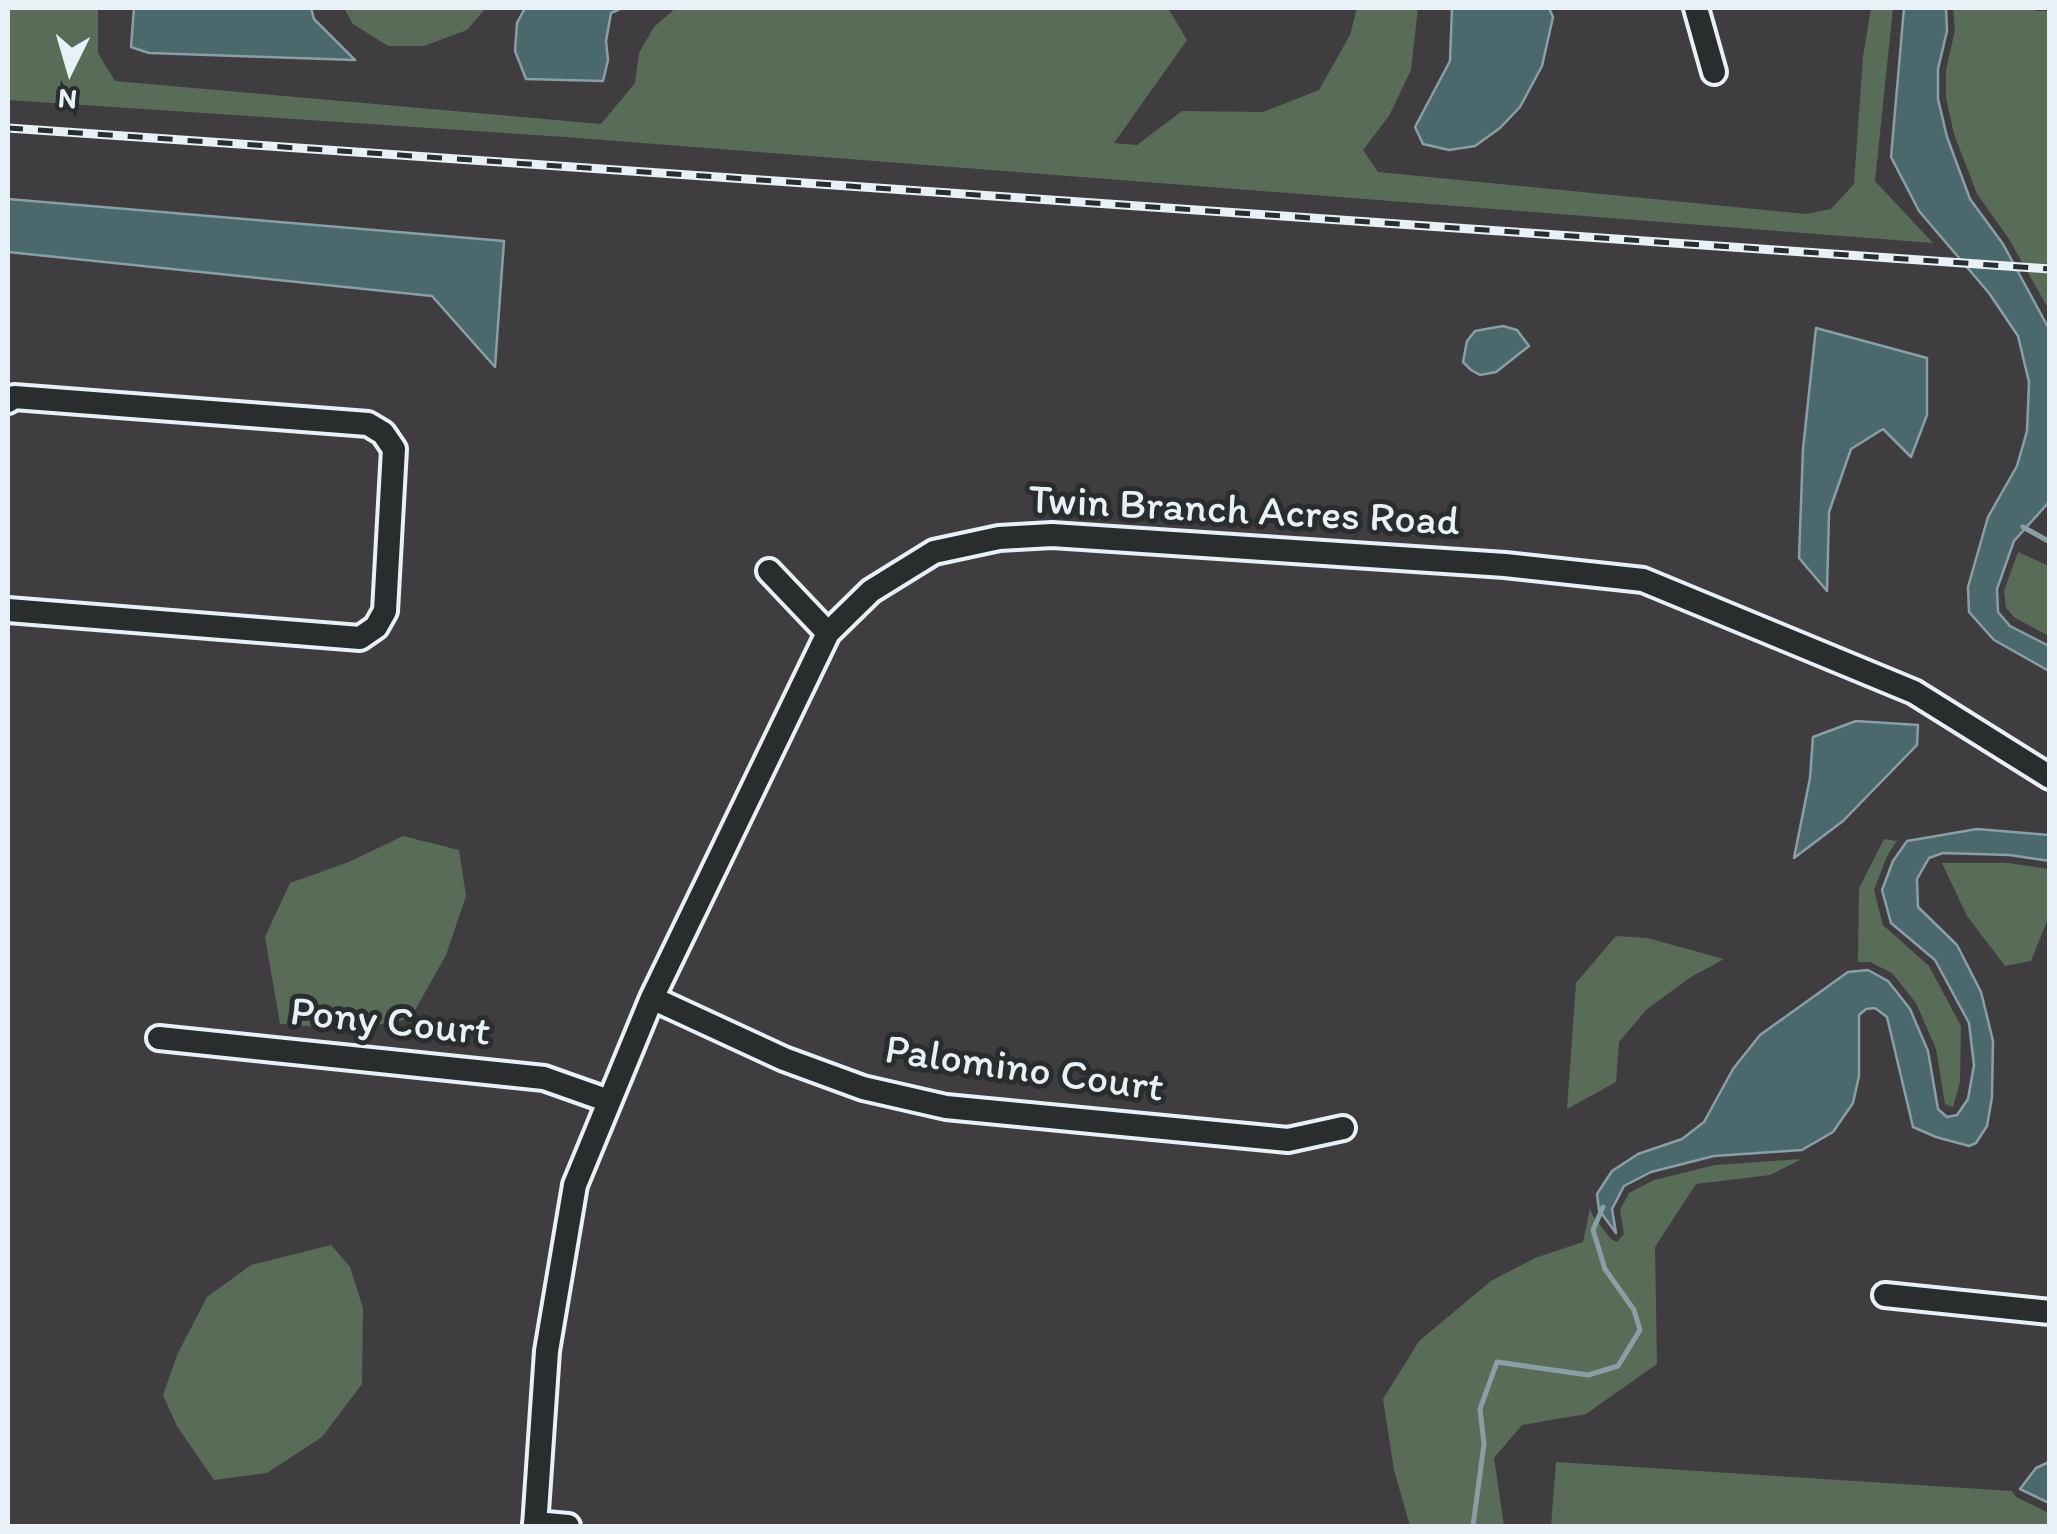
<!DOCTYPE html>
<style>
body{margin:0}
#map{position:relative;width:2057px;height:1534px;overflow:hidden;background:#403d41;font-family:Itim,sans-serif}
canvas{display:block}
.frame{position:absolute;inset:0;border:10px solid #e8f1f8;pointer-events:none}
.north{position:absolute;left:20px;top:20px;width:100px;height:100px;-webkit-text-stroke:8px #2a2d2e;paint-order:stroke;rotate:185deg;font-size:28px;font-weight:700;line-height:40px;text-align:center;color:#e8f1f8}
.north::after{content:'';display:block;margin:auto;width:35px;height:45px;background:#e8f1f8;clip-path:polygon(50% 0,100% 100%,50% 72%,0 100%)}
</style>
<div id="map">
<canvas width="2057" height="1534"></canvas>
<div class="frame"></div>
<div class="north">N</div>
</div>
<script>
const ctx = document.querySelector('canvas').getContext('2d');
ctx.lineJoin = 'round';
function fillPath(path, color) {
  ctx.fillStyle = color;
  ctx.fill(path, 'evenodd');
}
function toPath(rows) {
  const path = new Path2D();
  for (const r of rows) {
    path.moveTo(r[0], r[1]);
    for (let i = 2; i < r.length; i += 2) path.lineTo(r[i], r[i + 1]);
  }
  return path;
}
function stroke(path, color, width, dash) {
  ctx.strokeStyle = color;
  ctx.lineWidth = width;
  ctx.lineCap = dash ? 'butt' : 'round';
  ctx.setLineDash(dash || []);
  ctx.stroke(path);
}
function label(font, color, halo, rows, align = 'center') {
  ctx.font = font + ' Itim,sans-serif';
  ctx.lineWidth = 10;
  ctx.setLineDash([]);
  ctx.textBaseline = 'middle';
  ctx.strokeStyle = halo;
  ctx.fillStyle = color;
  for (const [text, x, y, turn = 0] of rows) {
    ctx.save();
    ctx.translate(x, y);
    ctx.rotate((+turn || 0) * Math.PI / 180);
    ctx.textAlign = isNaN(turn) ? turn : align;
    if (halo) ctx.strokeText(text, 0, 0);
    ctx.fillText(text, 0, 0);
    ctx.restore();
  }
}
fillPath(toPath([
 [8,8,98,8,98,53,115,81,601,124,635,83,639,53,654,27,676,8,1168,8,1187,40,1114,143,1137,145,1182,111,1263,112,1319,90,1350,35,1357,8,1418,8,1411,70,1389,116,1363,150,1378,172,1806,214,1831,209,1854,184,1863,57,1871,8,1893,8,1875,181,1933,243,565,137,8,100],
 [344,8,486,8,467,30,424,46,388,46,353,24],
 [1953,8,2033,8,2037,11,2049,11,2049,310,2009,239,1977,194,1954,134,1946,98,1946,70,1955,30],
 [2018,552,2049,566,2049,636,2015,618,2006,608,2004,591],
 [403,836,459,850,466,896,446,955,410,1019,352,1029,280,1024,265,937,290,883,349,862],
 [1884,839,1897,841,1887,856,1874,890,1883,925,1929,966,1961,1026,1960,1082,1953,1107,1945,1104,1936,1049,1916,1003,1892,973,1870,962,1858,962,1859,888],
 [1942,863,2008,863,2049,869,2049,916,2031,961,2005,966,1967,916],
 [1616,936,1647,938,1724,959,1691,977,1647,1009,1619,1042,1616,1082,1567,1109,1576,983],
 [1802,1159,1770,1175,1696,1184,1655,1247,1657,1364,1586,1414,1522,1425,1494,1458,1504,1526,1410,1526,1394,1470,1383,1399,1419,1341,1491,1281,1535,1258,1583,1242,1590,1208,1593,1216,1611,1239,1617,1242,1624,1234,1620,1210,1629,1193,1654,1180,1715,1165],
 [331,1245,350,1267,363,1308,362,1384,322,1437,267,1473,214,1480,177,1426,163,1395,177,1355,207,1297,251,1265],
 [1556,1462,2012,1491,2016,1497,2049,1513,2049,1526,1551,1526]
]), '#596c57');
const water = toPath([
 [134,8,311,8,314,19,355,60,149,53,131,47,134,8],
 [525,8,622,8,611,13,606,41,608,60,603,81,526,79,515,51,517,23,525,8],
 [1452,8,1549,8,1553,17,1542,66,1520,107,1500,128,1475,146,1449,150,1423,144,1415,127,1450,61,1452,8],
 [1904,8,1946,8,1947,31,1938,69,1938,99,1947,137,1970,199,2003,244,2049,329,2049,502,2014,541,1997,589,1998,612,2010,626,2049,646,2049,671,1994,640,1969,612,1968,587,1988,517,2017,466,2027,431,2029,382,2018,336,1989,293,1919,211,1891,157,1904,8],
 [8,199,504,241,495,367,432,296,8,252,8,199],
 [1503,326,1517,330,1529,346,1496,372,1480,375,1471,370,1463,362,1467,341,1475,331,1503,326],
 [1816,328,1927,358,1927,415,1911,457,1883,429,1851,449,1829,512,1827,591,1799,558,1803,449,1816,328],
 [1856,721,1918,725,1917,745,1843,821,1794,858,1810,778,1813,737,1856,721],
 [1977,829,2049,835,2050,861,2009,855,1943,853,1929,858,1917,879,1918,907,1957,945,1981,992,1993,1041,1992,1097,1987,1126,1976,1143,1969,1146,1936,1137,1913,1127,1887,1017,1875,1008,1866,1009,1859,1015,1859,1076,1853,1103,1833,1132,1802,1150,1714,1156,1651,1172,1624,1186,1612,1209,1616,1233,1599,1210,1597,1194,1612,1171,1638,1154,1682,1139,1704,1122,1733,1069,1760,1035,1848,972,1868,970,1888,981,1910,1009,1928,1051,1938,1109,1947,1117,1957,1115,1968,1099,1974,1065,1969,1023,1935,960,1891,923,1882,890,1893,861,1907,841,1977,829],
 [2049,1462,2049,1503,2020,1489,2036,1468,2049,1462]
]);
fillPath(water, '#4b696d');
stroke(water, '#8a9fa5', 2.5);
stroke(toPath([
 [2023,527,2050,542],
 [1473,1526,1484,1444,1480,1409,1497,1362,1588,1375,1618,1366,1640,1330,1634,1310,1605,1269,1593,1230,1603,1207]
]), '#8a9fa5', 5);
const minor = toPath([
 [1696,8,1714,72],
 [8,401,14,397,368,424,383,433,394,449,385,611,376,627,360,638,8,610],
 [769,571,828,633],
 [652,998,784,1059,863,1088,946,1107,1288,1140,1343,1128],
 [159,1038,544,1078,609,1101],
 [1885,1295,2050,1312],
 [535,1523,568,1526],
 [535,1526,547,1351,575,1185,652,998,828,633,871,591,934,552,999,538,1052,535,1505,565,1643,580,1914,692,2050,777]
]);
stroke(minor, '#e8f1f8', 30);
stroke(minor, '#2a2d2e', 22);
const rail = toPath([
 [8,128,2050,269]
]);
stroke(rail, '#e8f1f8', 9);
stroke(rail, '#2a2d2e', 5, [15]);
label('42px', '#e8f1f8', '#2a2d2e', [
 ["Twin Branch Acres Road",1244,513,3],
 ["Pony Court",390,1024,6],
 ["Palomino Court",1024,1071,8]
]);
</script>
